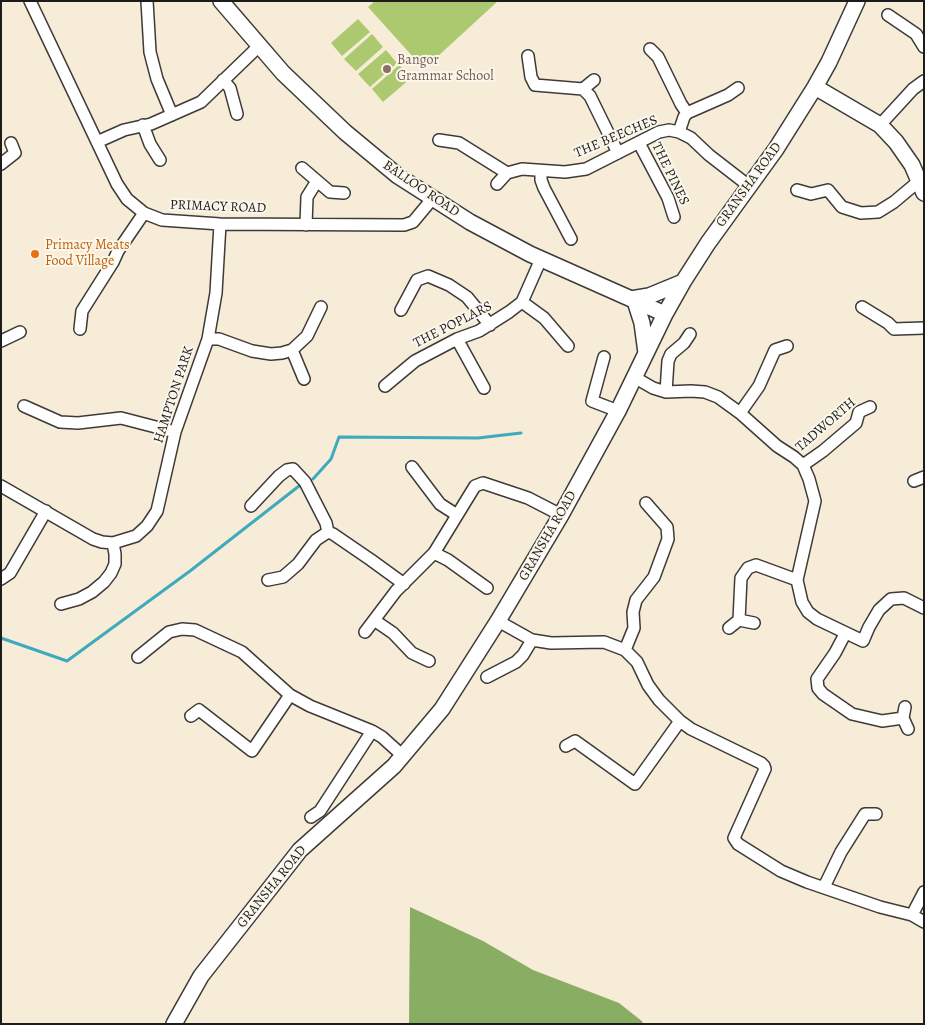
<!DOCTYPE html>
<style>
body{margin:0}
#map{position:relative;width:925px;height:1025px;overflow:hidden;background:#f6ecd7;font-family:Alegreya,serif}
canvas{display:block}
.frame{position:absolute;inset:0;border:2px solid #1c1c1c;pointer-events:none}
</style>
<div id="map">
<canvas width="925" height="1025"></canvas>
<div class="frame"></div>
</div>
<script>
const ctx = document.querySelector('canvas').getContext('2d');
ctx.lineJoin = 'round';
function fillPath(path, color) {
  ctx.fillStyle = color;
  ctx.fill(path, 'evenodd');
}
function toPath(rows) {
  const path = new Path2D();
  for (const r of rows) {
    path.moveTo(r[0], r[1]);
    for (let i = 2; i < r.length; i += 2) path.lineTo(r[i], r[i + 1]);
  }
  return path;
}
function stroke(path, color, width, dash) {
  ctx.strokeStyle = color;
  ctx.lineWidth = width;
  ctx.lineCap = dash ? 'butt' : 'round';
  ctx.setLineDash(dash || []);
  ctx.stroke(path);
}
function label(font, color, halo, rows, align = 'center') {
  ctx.font = font + ' Alegreya,serif';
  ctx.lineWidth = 4;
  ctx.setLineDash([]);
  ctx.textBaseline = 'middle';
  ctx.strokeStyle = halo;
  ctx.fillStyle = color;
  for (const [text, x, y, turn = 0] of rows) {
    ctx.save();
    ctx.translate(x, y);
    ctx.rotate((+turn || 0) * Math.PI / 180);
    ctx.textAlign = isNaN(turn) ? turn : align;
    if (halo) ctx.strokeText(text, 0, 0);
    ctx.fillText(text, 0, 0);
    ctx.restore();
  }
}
fillPath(toPath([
 [375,1,498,1,424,69,368,7],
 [358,19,370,32,342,56,331,43],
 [372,34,383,47,356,71,344,59],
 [386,50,397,63,370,87,358,74],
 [399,65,411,78,383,102,372,89]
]), '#acc970');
fillPath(toPath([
 [410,907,483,941,533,970,619,1003,643,1022,641,1024,409,1024]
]), '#89ad62');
stroke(toPath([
 [313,479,331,459,339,437,478,438,521,433],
 [1,638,67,661,190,571,299,486]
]), '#3eaabd', 3);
const minor = toPath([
 [30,1,117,184,127,199,144,213,162,220,220,224,404,225,413,222,433,198],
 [147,1,150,52,157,79,172,115],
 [888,15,916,34,924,47],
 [650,49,658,57,681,104,687,113],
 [528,56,531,77,535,85,583,89,594,80],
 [223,80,230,88,237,114],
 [583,89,590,96,618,153],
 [143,125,150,144,160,160],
 [880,125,913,89,924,81],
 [679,132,684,117,687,113,728,95,738,88],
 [439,140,459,143,507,173,522,169,565,172,586,169,659,132,669,130,679,132,691,138,709,155,749,186],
 [97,142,124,130,151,124,201,102,259,46],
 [639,143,668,198,674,217],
 [1,164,15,153,11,143],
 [302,168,330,192,344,193],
 [541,171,541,180,544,188,571,239],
 [497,184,507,173],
 [797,190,811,194,828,190,842,207,861,213,878,212,894,202,919,181],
 [306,225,307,197,317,181],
 [522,302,544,318,568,346],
 [862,307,888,323,894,329,924,328],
 [401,310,417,280,428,276,449,285,467,297,490,325],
 [80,329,82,311,113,262,118,251,144,213],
 [208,339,219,339,252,351,271,354,282,353,292,350,307,336,321,307],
 [457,339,484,388],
 [1,341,20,332],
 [292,350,304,379],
 [604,357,592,401,618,411],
 [634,377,653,388,666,392,691,391,705,392,718,397,740,413,777,446,794,457,803,465,809,479,815,501,797,580,802,602,808,612,817,619,863,641,869,627,879,610,891,599,904,598,924,608],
 [385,386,415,361,457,339,479,331,509,312,522,302,541,259],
 [666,392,668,361,671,354,684,343,690,334],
 [24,406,60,422,78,423,121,418,175,432],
 [740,413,759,386,775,350,787,346],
 [803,465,823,451,856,423,859,412,870,407],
 [412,467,440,504,457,515],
 [914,481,924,477],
 [1,486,93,539,102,542,113,543,136,536,147,526,157,511,175,432,208,339,216,293,220,224],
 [251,506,279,476,287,470,293,469,305,482,326,523,328,532],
 [434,553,448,560,487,588],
 [1,579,10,573,46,511],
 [268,580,283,577,298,564,316,540,328,532,333,534,371,560,404,584],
 [61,604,79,599,92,592,104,582,111,573,115,564,115,554,113,543],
 [374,620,393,633,412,653,429,661],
 [739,620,741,578,748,568,756,565,797,580],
 [498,621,532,640,551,643,604,642,625,650,637,662,648,685,659,700,680,721,691,729,761,763,764,766,765,769,734,838,738,844,781,871,807,882,880,907,912,915,924,922],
 [729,628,739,620,754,623],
 [365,632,396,591,434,553,475,486,483,483,528,498,561,515],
 [845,634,835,653,817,679,818,688,823,694,852,714,882,721,903,718],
 [625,650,634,628,633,612,636,600,654,577,668,539,667,527,646,503],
 [138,657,169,632,182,629,195,630,242,652,290,695,310,706,372,731,382,737,403,756],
 [487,677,516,662,523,655,532,640],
 [905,707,903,718,908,729],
 [191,716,199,710,252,751,290,695],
 [566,746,575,741,635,784,680,721],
 [311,817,320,811,372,731],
 [824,887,841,852,865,814,876,814],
 [912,915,924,892]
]);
const tertiary = toPath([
 [221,1,283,73,345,132,398,176,470,222,530,254,665,314],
 [815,87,880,125,896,142,912,165,924,193],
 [631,299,649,296,683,282],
 [635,301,642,323,646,353],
 [174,1024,201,976,300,850,394,766,442,709,498,621,561,515,618,411,665,314,683,282,708,243,776,149,815,87,829,62,857,1]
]);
stroke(minor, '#3d3b38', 14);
stroke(tertiary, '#3d3b38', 18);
stroke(minor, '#fff', 11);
stroke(tertiary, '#fff', 15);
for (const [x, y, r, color] of [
 [387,69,5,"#8d6e63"],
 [35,254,5,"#e8710a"]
]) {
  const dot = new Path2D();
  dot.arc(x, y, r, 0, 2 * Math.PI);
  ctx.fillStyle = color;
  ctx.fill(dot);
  stroke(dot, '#fbf7ec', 2);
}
label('14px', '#785e54', '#fbf7ec', [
 ["Bangor",397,61],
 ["Grammar School",397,77]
], 'left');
label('14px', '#1c1c1c', '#fbf7ec', [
 ["THE BEECHES",616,137,-23],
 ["THE PINES",670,174,64],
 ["GRANSHA ROAD",749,185,-54],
 ["BALLOO ROAD",421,189,34],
 ["PRIMACY ROAD",218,207,2],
 ["THE POPLARS",453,325,-27],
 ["HAMPTON PARK",174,395,-72],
 ["TADWORTH",826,425,-41],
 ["GRANSHA ROAD",548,536,-60],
 ["GRANSHA ROAD",272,887,-51]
]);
label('14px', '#c56008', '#fbf7ec', [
 ["Primacy Meats",45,246],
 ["Food Village",45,262]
], 'left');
</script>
